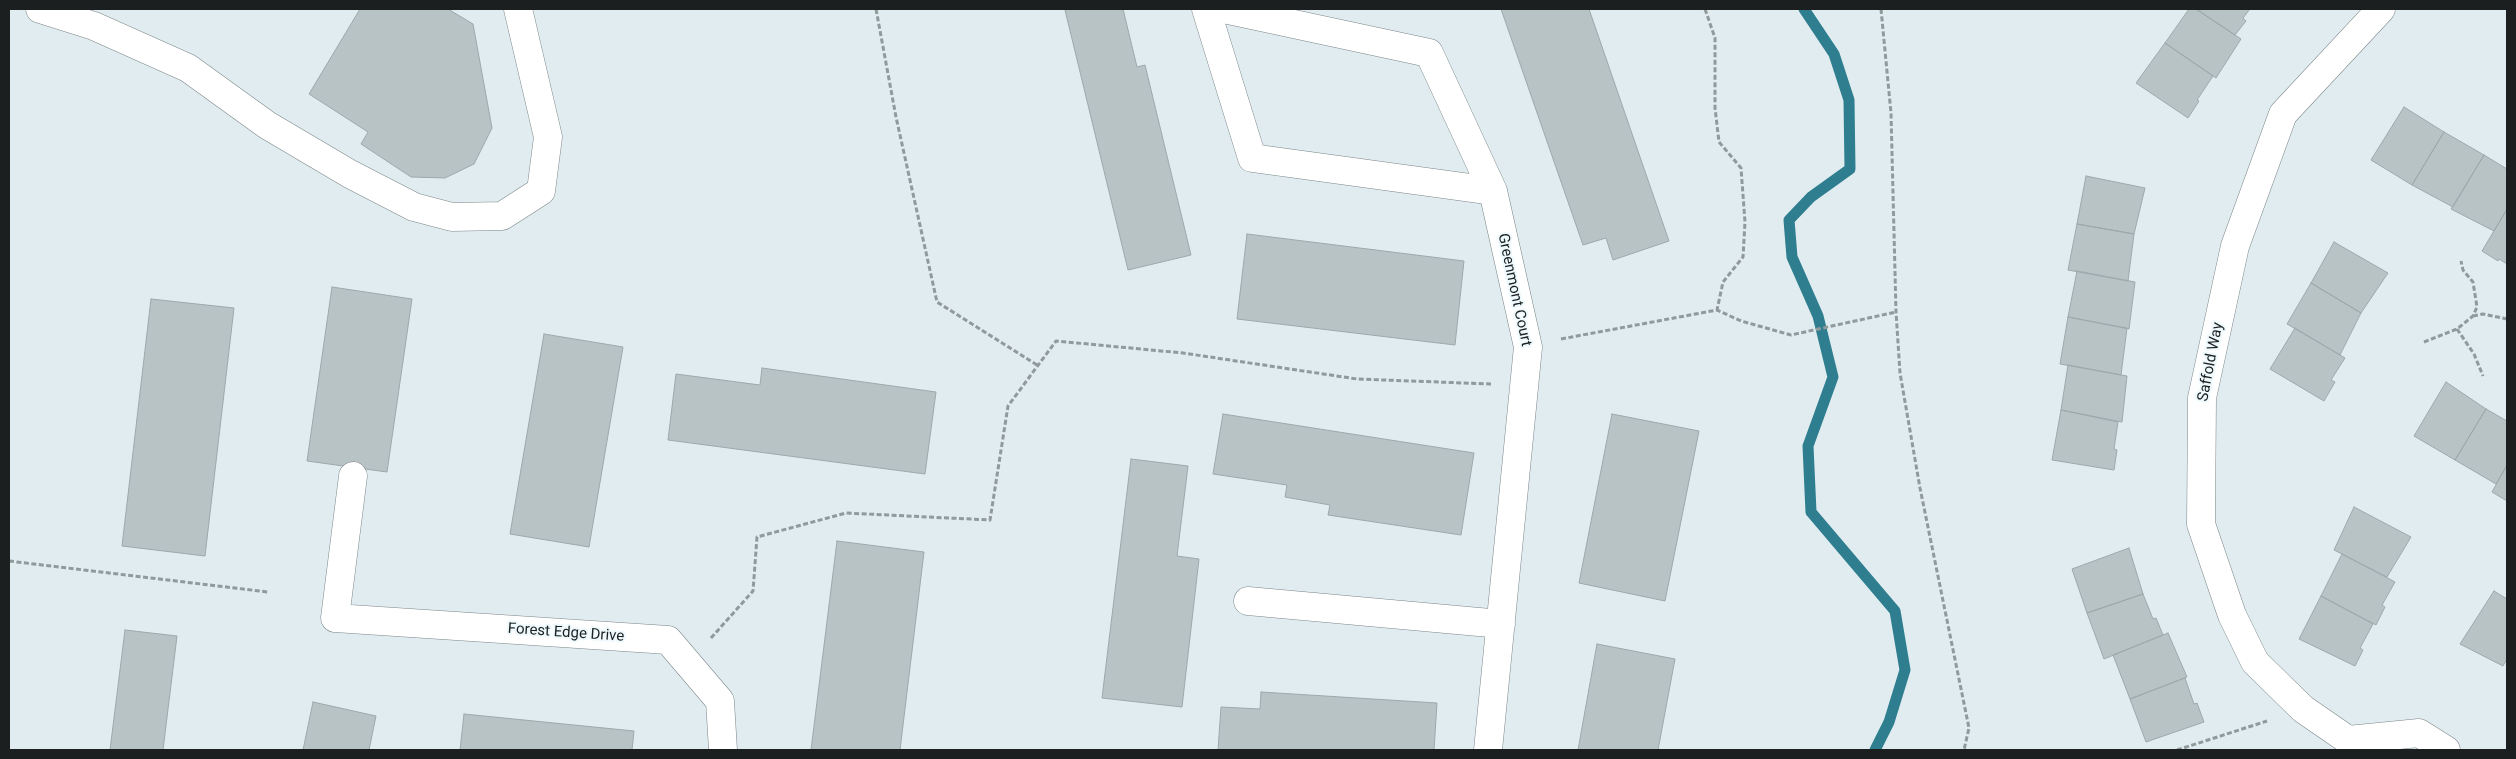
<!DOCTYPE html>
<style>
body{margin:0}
#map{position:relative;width:2516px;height:759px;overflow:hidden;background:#e0ecef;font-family:Roboto,sans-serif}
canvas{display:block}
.frame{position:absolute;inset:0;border:10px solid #1b1f20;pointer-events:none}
</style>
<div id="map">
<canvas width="2516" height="759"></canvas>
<div class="frame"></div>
</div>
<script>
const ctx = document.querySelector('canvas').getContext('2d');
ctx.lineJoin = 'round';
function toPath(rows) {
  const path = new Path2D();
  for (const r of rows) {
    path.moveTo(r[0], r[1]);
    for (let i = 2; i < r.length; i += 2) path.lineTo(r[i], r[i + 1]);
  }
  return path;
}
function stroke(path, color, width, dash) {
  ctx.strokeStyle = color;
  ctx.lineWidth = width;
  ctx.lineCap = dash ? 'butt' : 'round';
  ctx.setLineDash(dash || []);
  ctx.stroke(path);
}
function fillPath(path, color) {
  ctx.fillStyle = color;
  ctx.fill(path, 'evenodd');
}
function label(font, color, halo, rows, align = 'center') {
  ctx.font = font + ' Roboto,sans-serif';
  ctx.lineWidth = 4;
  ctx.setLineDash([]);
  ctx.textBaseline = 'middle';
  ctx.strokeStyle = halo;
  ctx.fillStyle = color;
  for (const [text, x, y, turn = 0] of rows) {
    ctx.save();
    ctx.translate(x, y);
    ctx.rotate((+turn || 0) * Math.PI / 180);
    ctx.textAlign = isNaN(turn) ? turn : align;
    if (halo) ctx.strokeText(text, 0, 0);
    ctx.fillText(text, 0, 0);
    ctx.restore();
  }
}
stroke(toPath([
 [1804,9,1834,54,1849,100,1850,169,1811,197,1789,220,1792,257,1818,316,1833,377,1808,446,1811,512,1895,611,1905,670,1889,722,1875,750]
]), '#2e7e8f', 11);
const building = toPath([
 [360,9,448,9,473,24,492,128,474,164,445,178,411,177,361,144,368,132,309,94,360,9],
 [1070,9,1123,9,1137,67,1145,65,1191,255,1128,270,1065,10,1070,9],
 [1501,9,1589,9,1669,241,1613,260,1606,238,1583,245,1501,9],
 [2189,9,2196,9,2241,39,2216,78,2165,43,2189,9],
 [2196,9,2250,9,2243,18,2246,21,2235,35,2196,9],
 [2165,43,2213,76,2197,100,2199,101,2188,118,2136,83,2165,43],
 [2404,107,2444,132,2412,185,2371,160,2404,107],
 [2444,132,2484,155,2453,207,2412,185,2444,132],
 [2484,155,2507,169,2507,209,2494,231,2451,209,2484,155],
 [2086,176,2145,188,2134,234,2077,224,2086,176],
 [2507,209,2507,264,2499,259,2498,261,2482,251,2507,209],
 [2077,224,2134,234,2128,281,2068,270,2077,224],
 [1247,234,1464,261,1455,345,1237,319,1247,234],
 [2334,242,2388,273,2361,313,2311,283,2334,242],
 [2077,271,2135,282,2129,329,2068,317,2077,271],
 [2311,283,2361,313,2340,355,2287,324,2311,283],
 [332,287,412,299,387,472,307,461,332,287],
 [151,299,234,308,205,556,122,546,151,299],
 [2068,317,2127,328,2121,375,2060,364,2068,317],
 [2295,328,2345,358,2331,380,2335,382,2324,401,2270,369,2295,328],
 [544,334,623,347,589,547,510,534,544,334],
 [2068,365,2127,376,2122,422,2061,410,2068,365],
 [762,368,936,392,925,474,668,440,676,374,760,385,762,368],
 [2446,382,2486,409,2455,460,2414,436,2446,382],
 [2486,409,2507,421,2507,465,2496,484,2455,460,2486,409],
 [2061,410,2118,422,2114,449,2117,450,2114,470,2052,460,2061,410],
 [1223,414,1474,453,1461,535,1328,515,1330,505,1285,497,1287,485,1213,474,1223,414],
 [1612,414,1699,431,1665,601,1579,583,1612,414],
 [1131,459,1188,466,1177,556,1199,559,1182,707,1102,698,1131,459],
 [2507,465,2507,501,2492,492,2507,465],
 [2354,507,2411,537,2387,577,2334,550,2354,507],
 [837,541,924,552,900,750,811,750,837,541],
 [2129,548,2143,594,2087,613,2072,569,2129,548],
 [2342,554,2395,582,2382,605,2385,607,2376,625,2321,596,2342,554],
 [2494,591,2507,599,2507,659,2503,666,2460,644,2494,591],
 [2143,594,2153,619,2156,618,2163,635,2104,659,2087,613,2143,594],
 [2321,596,2373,624,2360,648,2363,650,2355,666,2299,639,2321,596],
 [125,630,177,636,163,750,110,750,125,630],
 [2168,633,2187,677,2130,699,2113,655,2168,633],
 [1597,644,1675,659,1658,750,1578,750,1597,644],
 [2185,678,2194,704,2197,703,2204,722,2146,742,2130,699,2185,678],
 [1261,692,1437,703,1434,750,1218,750,1221,707,1260,709,1261,692],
 [313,702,376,716,369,750,303,750,313,702],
 [464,714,634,731,632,750,460,750,464,714]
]);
fillPath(building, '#b8c3c6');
stroke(building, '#9da8ab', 1);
const minor = toPath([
 [40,9,94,26,188,68,267,125,350,174,414,207,452,217,502,216,541,191,548,137,518,9],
 [1206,9,1252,158,1493,191],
 [1224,9,1429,53,1493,191,1528,347,1488,750],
 [353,476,335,618,668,640,720,701,723,750],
 [1248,601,1501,624],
 [2348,740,2419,733,2446,750],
 [2353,750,2348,740,2303,709,2255,662,2232,615,2201,524,2202,398,2235,246,2283,114,2381,9]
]);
stroke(minor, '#7c8689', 29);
stroke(toPath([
 [876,9,896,117,937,302,1037,365],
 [1705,9,1715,38,1715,108,1719,142,1741,168,1745,222,1743,257,1723,282,1717,310],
 [1881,9,1891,113,1896,312,1900,373,1920,488,1969,728,1964,750],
 [2473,316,2483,314,2507,319],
 [2457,329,2474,354,2483,376],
 [1561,339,1717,310,1741,321,1791,335,1896,312],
 [2424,342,2457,329,2473,316,2477,307,2473,282,2463,270,2461,261],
 [9,561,268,592],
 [711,638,753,591,757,537,846,513,990,520,1008,406,1056,341,1183,353,1357,379,1491,384],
 [2177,750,2267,721]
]), '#90999b', 3, [5, 2.5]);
stroke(minor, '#fff', 28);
label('15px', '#1b1f20', '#edf9fc', [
 ["Greenmont Court",1514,290,78],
 ["Saffold Way",2211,362,-79],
 ["Forest Edge Drive",566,633,4]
]);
</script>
